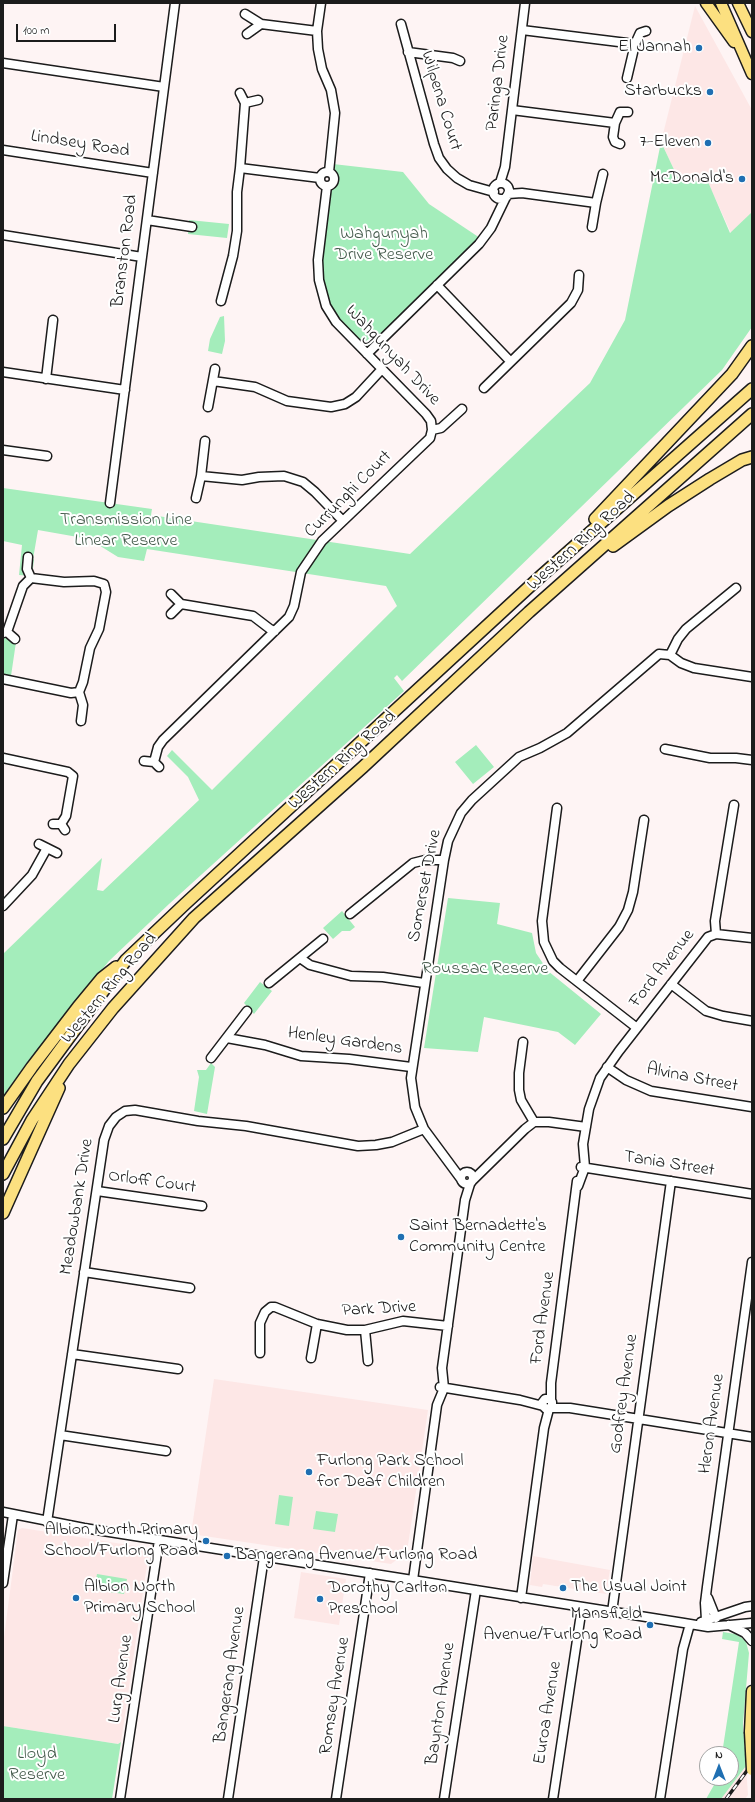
<!DOCTYPE html>
<style>
body{margin:0}
#map{position:relative;width:755px;height:1802px;overflow:hidden;background:#fef4f4;font-family:"Indie Flower",sans-serif}
canvas{display:block}
.frame{position:absolute;inset:0;border:4px solid #1c1c1c;pointer-events:none}
.north{position:absolute;left:699px;top:1746px;width:40px;height:40px;box-sizing:border-box;background:#fff;border:1px solid #a4a4a4;border-radius:50%;rotate:0deg;font-size:11px;font-weight:700;line-height:16px;text-align:center;color:#1c1c1c}
.north::after{content:'';display:block;margin:auto;width:14px;height:18px;background:#1f6fb2;clip-path:polygon(50% 0,100% 100%,50% 72%,0 100%)}
.scale{position:absolute;left:16px;top:24px;width:100px;height:18px;box-sizing:border-box;border:2px solid #1c1c1c;border-top:0;padding-left:5px;font-size:12px;line-height:14px;white-space:nowrap;color:#1c1c1c;-webkit-text-stroke:3px #fff;paint-order:stroke}
</style>
<div id="map">
<canvas width="755" height="1802"></canvas>
<div class="frame"></div>
<div class="north">N</div>
<div class="scale">100 m</div>
</div>
<script>
const ctx = document.querySelector('canvas').getContext('2d');
ctx.lineJoin = 'round';
function fillPath(path, color) {
  ctx.fillStyle = color;
  ctx.fill(path, 'evenodd');
}
function toPath(rows) {
  const path = new Path2D();
  for (const r of rows) {
    if (r.length === 3) {
      path.moveTo(r[0] + r[2], r[1]);
      path.arc(r[0], r[1], r[2], 0, 2 * Math.PI);
      continue;
    }
    path.moveTo(r[0], r[1]);
    for (let i = 2; i < r.length; i += 2) path.lineTo(r[i], r[i + 1]);
  }
  return path;
}
function stroke(path, color, width, dash) {
  ctx.strokeStyle = color;
  ctx.lineWidth = width;
  ctx.lineCap = dash ? 'butt' : 'round';
  ctx.setLineDash(dash || []);
  ctx.stroke(path);
}
function label(font, color, halo, rows, align = 'center') {
  ctx.font = font + ' "Indie Flower",sans-serif';
  ctx.lineWidth = 4;
  ctx.setLineDash([]);
  ctx.textBaseline = 'middle';
  ctx.strokeStyle = halo;
  ctx.fillStyle = color;
  for (const [text, x, y, turn = 0] of rows) {
    ctx.save();
    ctx.translate(x, y);
    ctx.rotate((+turn || 0) * Math.PI / 180);
    ctx.textAlign = isNaN(turn) ? turn : align;
    if (halo) ctx.strokeText(text, 0, 0);
    ctx.fillText(text, 0, 0);
    ctx.restore();
  }
}
fillPath(toPath([
 [695,6,752,110,752,212,731,233,706,178,692,183,678,178,661,142],
 [214,1379,428,1410,407,1552,391,1564,191,1534],
 [22,1528,147,1548,149,1551,121,1742,118,1744,3,1726,3,1645,18,1530],
 [533,1556,610,1570,606,1594,543,1584,542,1587,530,1585],
 [301,1572,346,1579,339,1625,294,1618],
 [746,1766,748,1795,745,1799,721,1799]
]), '#fde7e6');
fillPath(toPath([
 [661,142,678,178,692,183,706,177,730,233,752,212,752,327,722,370,402,681,397,675,394,678,404,691,169,904,109,961,28,1061,3,1096,3,954,102,858,97,890,103,891,199,800,188,777,167,756,172,750,212,790,397,606,386,586,147,549,144,561,118,557,89,539,38,530,33,559,34,560,32,576,19,575,22,545,3,541,3,488,152,509,151,515,410,554,590,383,625,320],
 [333,164,403,172,429,204,480,238,366,349,337,318,322,287,320,268,329,198,337,176,333,170],
 [189,220,229,224,227,238,188,234],
 [224,316,225,341,222,354,208,351,210,339,220,317],
 [3,637,16,642,11,676,3,674],
 [476,745,494,767,473,784,455,762],
 [448,898,500,903,497,924,532,933,536,953,548,971,601,1014,575,1045,558,1032,484,1017,478,1052,424,1048],
 [342,911,355,927,350,931,342,931,333,939,323,928],
 [260,982,272,991,254,1014,244,1003],
 [211,1063,215,1067,207,1114,194,1111,199,1077,197,1070,206,1070],
 [279,1495,293,1497,289,1526,275,1524],
 [316,1511,338,1514,335,1532,313,1529],
 [97,1574,127,1579,124,1594,94,1590],
 [723,1632,735,1634,742,1638,746,1642,749,1653,743,1724,746,1766,721,1799,706,1799,718,1778,731,1778,731,1754,722,1754,739,1642,722,1639],
 [3,1726,118,1744,121,1742,112,1799,3,1799]
]), '#a4edbb');
const minor = toPath([
 [321,3,317,31,318,49,322,69,331,90,335,113,329,172],
 [245,14,261,24,247,34],
 [261,24,317,31],
 [401,24,434,144,439,158,447,169,457,178,469,185,494,192],
 [522,30,635,44,627,78],
 [635,44,640,33,646,31],
 [408,52,453,58,460,61],
 [3,63,164,87],
 [240,93,245,103,258,100],
 [512,110,615,123],
 [620,144,615,142,613,137,615,123,620,112,628,112],
 [3,150,153,173],
 [240,168,320,178],
 [327,179,7],
 [500,183,505,167,525,3],
 [501,191,8],
 [508,194,522,193,596,203],
 [147,220,192,227],
 [592,227,596,203,603,174],
 [3,235,142,257],
 [437,285,510,361],
 [221,301,233,256,237,231,237,192,240,168,245,103],
 [367,354,479,244,491,228,506,197],
 [3,372,125,390],
 [46,379,53,320],
 [213,381,255,387,287,401,331,407,345,404,356,397,382,369],
 [484,388,571,303,578,290,579,275],
 [208,407,215,369],
 [432,430,441,428,462,409],
 [3,450,47,456],
 [201,476,242,480,259,477,284,476,303,482,315,492,343,521],
 [196,498,201,476,205,441],
 [110,503,175,3],
 [28,557,27,569,31,578],
 [181,604,253,616,270,629,275,631],
 [171,614,181,604,171,594],
 [7,632,23,586,31,578],
 [3,633,7,632,15,639],
 [670,655,678,639,686,629,736,588],
 [3,679,71,693,79,692,83,682,90,648,99,629,106,592,104,584,94,581,64,582,31,578],
 [79,692,83,705,81,721],
 [665,749,710,758,736,758,752,760],
 [3,758,68,772,73,776,66,816,61,824],
 [144,761,154,762,159,767],
 [154,762,158,747,163,740,289,617,294,606,301,572,322,541,430,438,432,430,431,421,426,414,336,322,326,306,319,280,318,260,327,186],
 [557,808,542,921,544,942,553,961,560,968,637,1028],
 [53,824,61,824,65,830],
 [39,844,57,853],
 [3,906,32,875,47,848],
 [350,914,413,863,425,860,444,860],
 [716,934,752,938],
 [300,958,310,965,351,976,383,977,424,983],
 [577,981,619,927,628,910,633,892,644,820],
 [269,983,323,939],
 [671,984,706,1011,723,1016,752,1021],
 [227,1038,265,1045,301,1056,349,1059,411,1067],
 [523,1042,519,1073,519,1090,521,1100,534,1122],
 [211,1058,247,1011],
 [607,1067,626,1080,651,1091,752,1107],
 [581,1167,752,1194],
 [467,1178,6],
 [461,1179,424,1129,415,1107,411,1078,444,860,448,841,461,813,472,800,519,757,540,748,567,733,659,654,670,655,681,663,694,668,752,677],
 [473,1180,525,1129,534,1122,549,1122,586,1127],
 [578,1186,585,1167,583,1144,589,1109,600,1078,619,1051,708,937,716,934,715,921,734,805],
 [97,1191,202,1206],
 [84,1272,190,1288],
 [365,1330,368,1361],
 [260,1353,260,1323,265,1312,271,1307,275,1307,317,1324,347,1330,365,1330,403,1321,448,1326],
 [72,1354,178,1369],
 [311,1358,317,1324],
 [440,1387,520,1400,543,1406,546,1409,552,1407,552,1402,550,1399,545,1399,542,1403,543,1406],
 [551,1400,551,1383,577,1181],
 [551,1408,570,1408,752,1437],
 [60,1435,166,1451],
 [3,1512,84,1528,684,1623,708,1627,752,1623],
 [47,1522,104,1140,109,1126,116,1117,125,1111,135,1110,198,1121,246,1126,358,1146,376,1145,392,1142,424,1129],
 [413,1580,437,1405,444,1388,442,1368,465,1200,470,1184],
 [3,1583,13,1515],
 [521,1598,544,1428,549,1409],
 [708,1598,716,1618],
 [612,1612,671,1181],
 [706,1620,705,1603,707,1587,752,1262],
 [701,1622,745,1607,752,1606],
 [729,1625,745,1633,752,1641],
 [120,1799,159,1540],
 [228,1799,264,1557],
 [336,1799,370,1573],
 [444,1799,476,1590],
 [553,1799,582,1607],
 [660,1799,683,1649,690,1624]
]);
const major = toPath([
 [706,3,734,42],
 [721,3,752,74],
 [738,3,752,32],
 [750,1732,752,1691]
]);
const highway = toPath([
 [595,519,732,374,752,346],
 [613,546,668,506,710,479,742,460,752,457],
 [3,1108,32,1067,78,1007,102,978,116,967],
 [3,1139,37,1081,126,960,185,904,541,576,752,389],
 [3,1174,32,1120,69,1064,113,1008,194,918,363,767,529,612,752,414],
 [3,1213,59,1088]
]);
stroke(minor, '#1c1c1c', 11);
stroke(major, '#1c1c1c', 13);
stroke(highway, '#1c1c1c', 14);
stroke(minor, '#fff', 8);
stroke(major, '#fce080', 10);
stroke(highway, '#fce080', 11);
const rail = toPath([
 [726,1799,752,1764]
]);
stroke(rail, '#1c1c1c', 3.5);
stroke(rail, '#fff', 2, [6]);
const majorBridge = toPath([
 [750,1732,752,1770]
]);
stroke(majorBridge, '#1c1c1c', 13, []);
stroke(majorBridge, '#fce080', 10);
for (const [x, y, r, color] of [
 [699,48,4,"#1f6fb2"],
 [710,92,4,"#1f6fb2"],
 [708,143,4,"#1f6fb2"],
 [742,179,4,"#1f6fb2"],
 [401,1237,4,"#1f6fb2"],
 [309,1472,4,"#1f6fb2"],
 [206,1541,4,"#1f6fb2"],
 [227,1556,4,"#1f6fb2"],
 [563,1588,4,"#1f6fb2"],
 [76,1598,4,"#1f6fb2"],
 [320,1599,4,"#1f6fb2"],
 [650,1625,4,"#1f6fb2"]
]) {
  const dot = new Path2D();
  dot.arc(x, y, r, 0, 2 * Math.PI);
  ctx.fillStyle = color;
  ctx.fill(dot);
  stroke(dot, '#fff', 1.5);
}
label('18px', '#1c1c1c', '#fff', [
 ["El Jannah",691,48],
 ["Starbucks",702,92],
 ["7-Eleven",700,143],
 ["McDonald's",734,179],
 ["Saint Bernadette's",409,1227,"left"],
 ["Community Centre",409,1248,"left"],
 ["Furlong Park School",317,1462,"left"],
 ["for Deaf Children",317,1483,"left"],
 ["Albion North Primary",198,1531],
 ["School/Furlong Road",198,1552],
 ["Bangerang Avenue/Furlong Road",235,1556,"left"],
 ["Albion North",84,1588,"left"],
 ["Primary School",84,1609,"left"],
 ["The Usual Joint",571,1588,"left"],
 ["Dorothy Carlton",328,1589,"left"],
 ["Preschool",328,1610,"left"],
 ["Mansfield",642,1615],
 ["Avenue/Furlong Road",642,1636]
], 'right');
label('18px', '#1c1c1c', '#fff', [
 ["Paringa Drive",499,83,-83],
 ["Wilpena Court",440,101,73],
 ["Lindsey Road",80,145,9],
 ["Branston Road",126,251,-83],
 ["Wahgunyah Drive",392,356,47],
 ["Currunghi Court",349,495,-45],
 ["Western Ring Road",582,542,-42],
 ["Western Ring Road",343,761,-42],
 ["Somerset Drive",426,886,-79],
 ["Ford Avenue",663,969,-52],
 ["Western Ring Road",110,989,-50],
 ["Henley Gardens",345,1042,8],
 ["Alvina Street",692,1079,11],
 ["Tania Street",669,1165,9],
 ["Orloff Court",152,1183,8],
 ["Meadowbank Drive",78,1207,-81],
 ["Park Drive",379,1310,-3],
 ["Ford Avenue",544,1318,-82],
 ["Godfrey Avenue",625,1394,-82],
 ["Heron Avenue",713,1424,-82],
 ["Bangerang Avenue",231,1675,-82],
 ["Lurg Avenue",122,1679,-82],
 ["Romsey Avenue",336,1696,-81],
 ["Baynton Avenue",442,1704,-82],
 ["Euroa Avenue",549,1713,-81]
]);
label('18px', '#455b4c', '#fff', [
 ["Wahgunyah",384,235],
 ["Drive Reserve",384,256],
 ["Transmission Line",126,521],
 ["Linear Reserve",126,542],
 ["Roussac Reserve",485,970],
 ["Lloyd",37,1755],
 ["Reserve",37,1776]
]);
</script>
